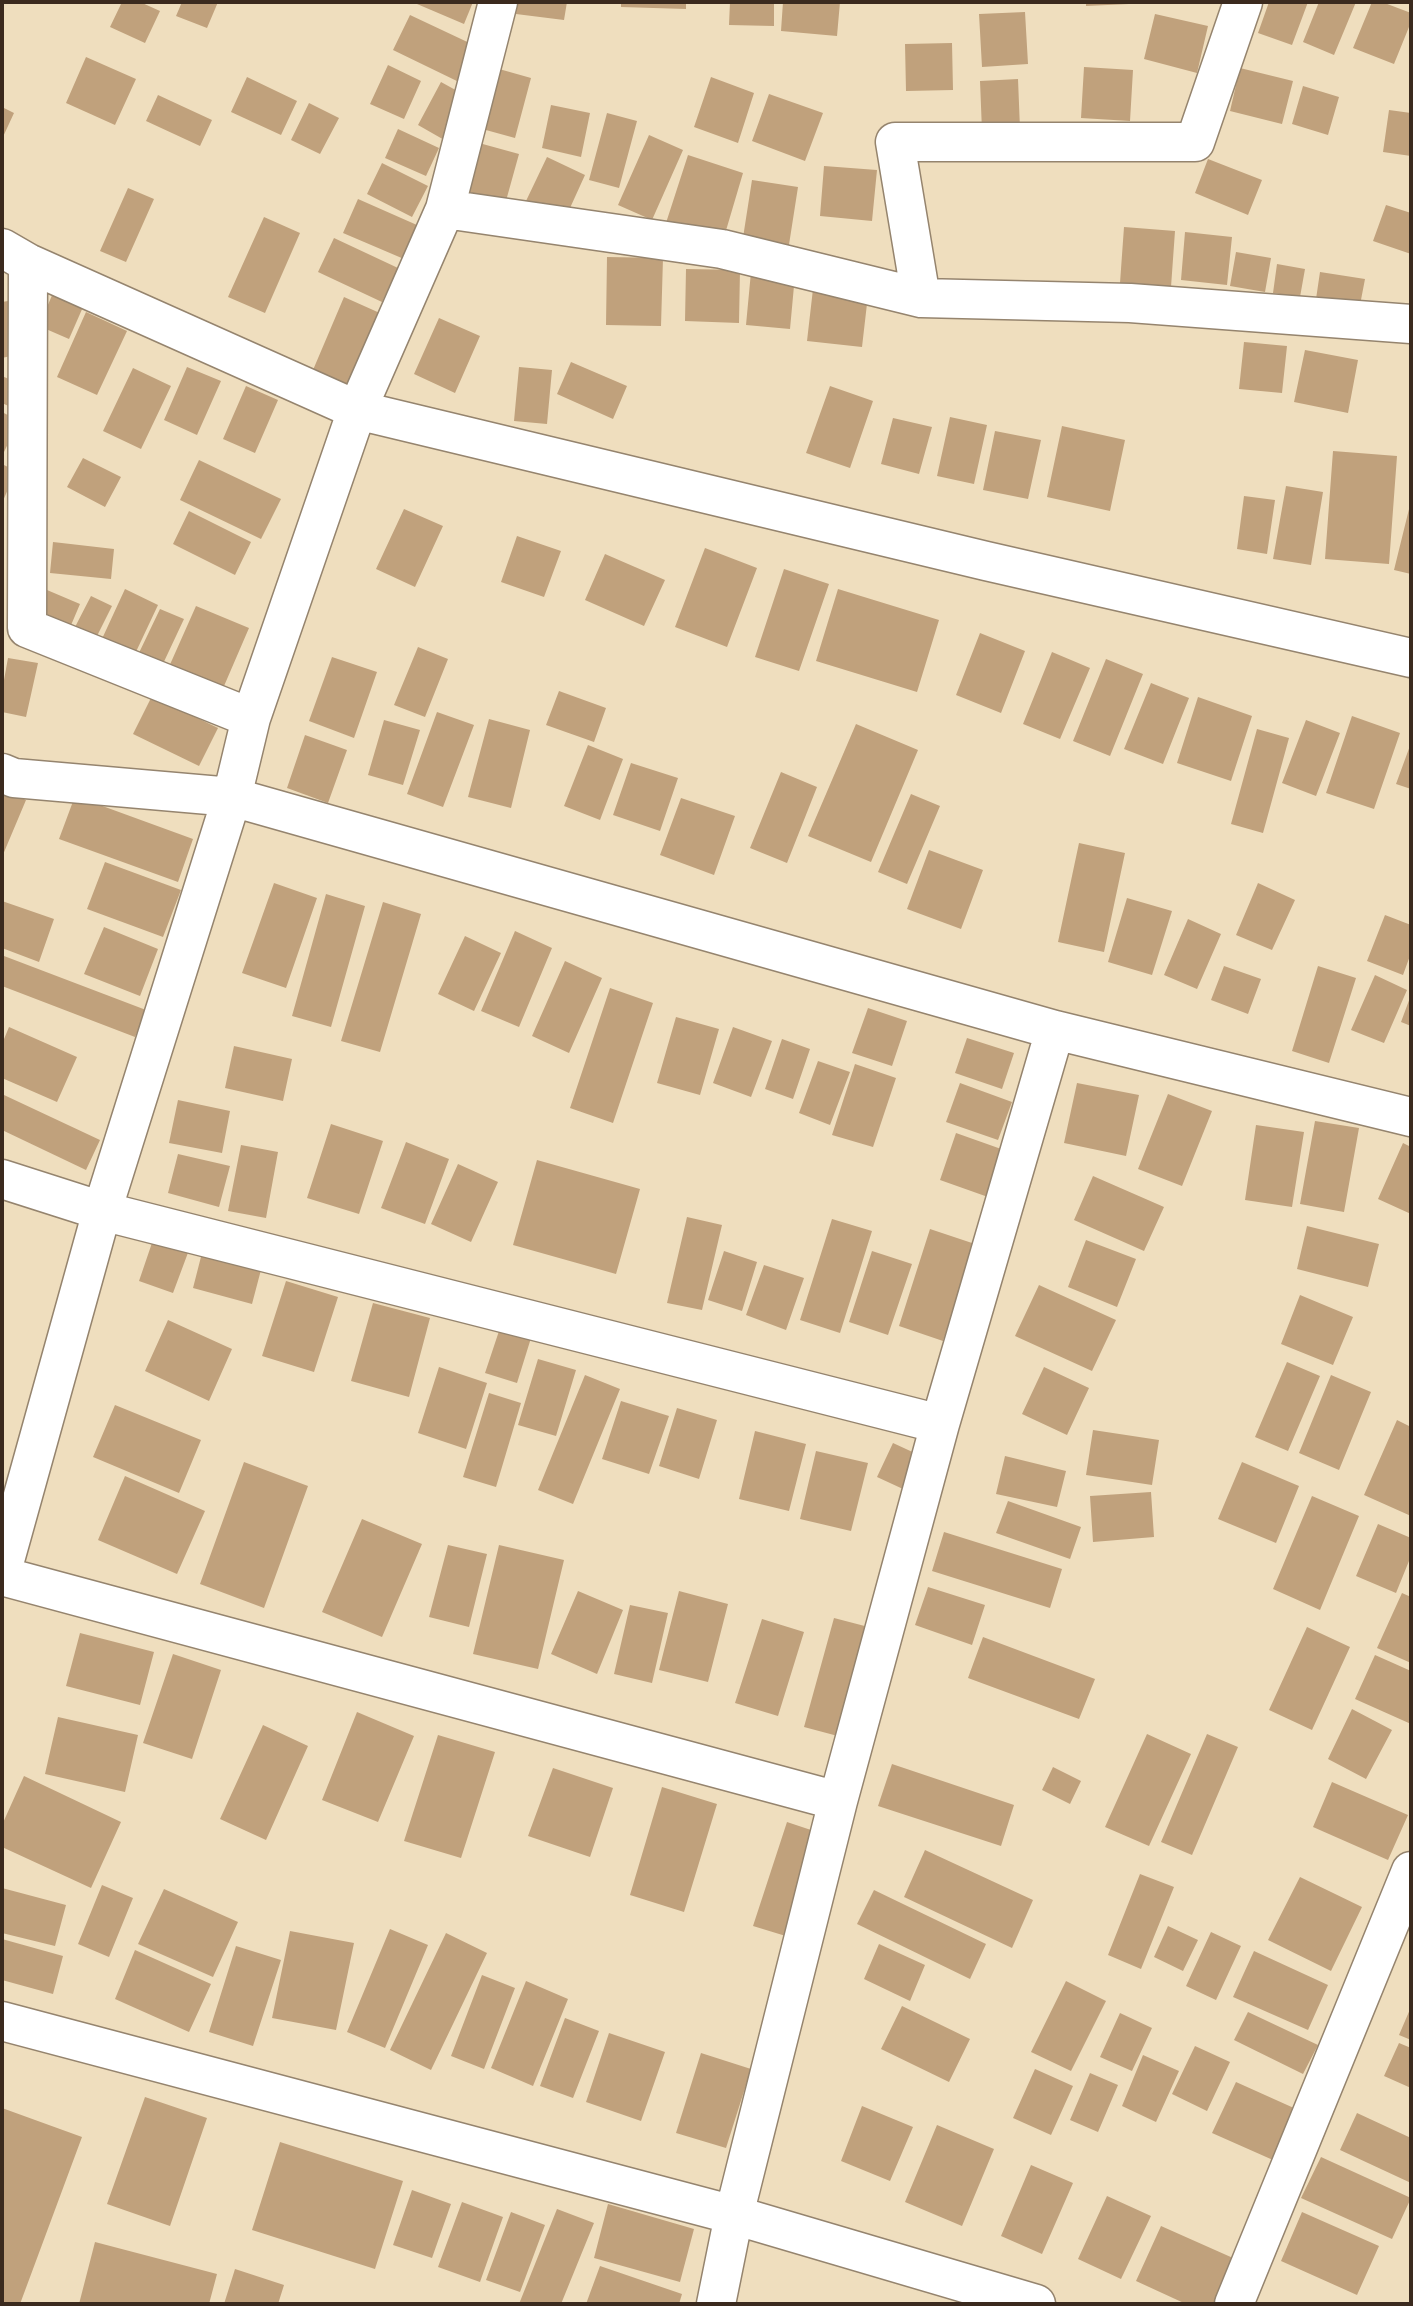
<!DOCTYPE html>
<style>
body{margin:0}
#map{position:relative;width:1413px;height:2306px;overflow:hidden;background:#efdebe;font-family:"Sorts Mill Goudy",serif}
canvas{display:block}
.frame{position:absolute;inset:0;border:4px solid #3b2a1e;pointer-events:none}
</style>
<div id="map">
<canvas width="1413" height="2306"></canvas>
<div class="frame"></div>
</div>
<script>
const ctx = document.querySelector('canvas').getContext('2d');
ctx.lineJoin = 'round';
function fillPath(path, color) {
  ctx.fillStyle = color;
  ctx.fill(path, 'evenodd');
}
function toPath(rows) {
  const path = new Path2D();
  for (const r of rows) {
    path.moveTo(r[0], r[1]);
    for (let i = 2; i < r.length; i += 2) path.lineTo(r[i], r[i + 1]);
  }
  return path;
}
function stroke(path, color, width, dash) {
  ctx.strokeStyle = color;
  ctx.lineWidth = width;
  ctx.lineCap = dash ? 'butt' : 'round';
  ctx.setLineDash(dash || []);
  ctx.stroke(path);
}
fillPath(toPath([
 [122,2,140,2,160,11,145,43,110,27],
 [182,2,218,2,207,28,176,16],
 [418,2,473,2,464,24,417,4],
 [517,2,567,2,564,20,516,14],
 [621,2,686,2,686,9,621,7],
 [730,2,774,2,774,26,729,25],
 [783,2,840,2,837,36,781,31],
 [1086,2,1128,2,1129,4,1086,6],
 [1269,2,1308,2,1292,45,1258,33],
 [1319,2,1356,2,1334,55,1303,42],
 [1372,2,1382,2,1411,13,1411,22,1394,64,1353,48],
 [1025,12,1028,64,982,67,979,14],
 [1155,14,1208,26,1197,73,1144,59],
 [410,15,478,47,461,83,393,50],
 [952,43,953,90,906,91,905,44],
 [86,57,136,79,115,125,66,103],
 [388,65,421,81,404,119,370,104],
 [492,67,531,78,515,138,475,127],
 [1084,67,1133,70,1130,121,1081,118],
 [1240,68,1293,81,1282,124,1230,111],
 [247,77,297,101,281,135,231,112],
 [711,77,754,93,738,143,694,127],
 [1018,79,1020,129,982,131,980,81],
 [441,82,470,98,446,141,418,125],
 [1303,86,1339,97,1328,135,1292,124],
 [769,94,823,113,805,161,752,141],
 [158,95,212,120,200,146,146,121],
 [309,103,339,118,320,154,291,140],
 [551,105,590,113,581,157,542,148],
 [2,107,14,113,2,139],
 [1389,110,1411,113,1411,156,1383,152],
 [607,113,637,121,619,188,589,180],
 [398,129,439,148,426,176,385,158],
 [649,135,683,150,652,220,618,205],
 [479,143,519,154,504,208,465,197],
 [688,155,743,173,722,244,665,226],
 [547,157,585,175,565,219,526,201],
 [1208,159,1262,180,1248,215,1195,193],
 [382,163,428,186,412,217,367,194],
 [824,166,877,170,872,221,820,216],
 [752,180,798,187,788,251,742,244],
 [128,188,154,199,126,262,100,251],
 [358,199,426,229,411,262,343,233],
 [1386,205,1411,213,1411,254,1373,241],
 [264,217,300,233,265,313,228,297],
 [1124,227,1175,231,1171,287,1120,283],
 [1185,232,1232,237,1227,285,1181,280],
 [334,238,398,268,382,302,318,272],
 [1236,252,1271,258,1265,292,1230,286],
 [607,257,663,258,661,326,606,325],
 [1277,264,1305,269,1300,297,1273,293],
 [686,269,740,270,739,323,685,321],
 [751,272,795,275,790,329,746,325],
 [1320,272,1365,279,1360,305,1316,299],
 [813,289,868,295,862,347,807,341],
 [53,293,83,307,69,339,39,326],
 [344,297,382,314,350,386,313,370],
 [8,301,19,354,2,358,2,302],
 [86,312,127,331,97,395,57,377],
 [439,318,480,336,455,393,414,374],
 [1244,342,1287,346,1282,393,1239,389],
 [1305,350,1358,360,1348,413,1294,402],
 [571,362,627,386,613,419,557,394],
 [187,367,221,381,197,435,164,420],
 [519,367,552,370,547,424,514,421],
 [133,368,171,386,141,449,103,431],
 [2,376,27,387,17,410,2,403],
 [246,386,278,400,255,453,223,439],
 [830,386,873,401,850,468,806,453],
 [2,412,19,421,4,452,2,451],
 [950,417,987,425,974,484,937,476],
 [893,418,932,427,919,474,881,464],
 [1062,426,1125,440,1110,511,1047,497],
 [995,431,1041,440,1028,499,983,490],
 [1333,451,1397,456,1389,564,1325,559],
 [83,458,121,477,105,507,67,487],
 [199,460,281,499,261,539,180,500],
 [2,464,16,471,2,503],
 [1286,486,1323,492,1311,565,1273,559],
 [1244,496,1275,500,1267,554,1237,549],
 [1410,505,1411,505,1411,574,1394,570],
 [404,509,443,526,415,587,376,569],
 [189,511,251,542,235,575,173,544],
 [517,536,561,551,544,597,501,582],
 [53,542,114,549,111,579,50,573],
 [705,548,757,568,727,647,675,627],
 [605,554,665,580,644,626,585,600],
 [784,569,829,584,799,671,755,657],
 [125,589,158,605,134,656,101,641],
 [838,589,939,620,917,692,816,661],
 [47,590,80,604,66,637,33,623],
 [91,596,112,606,95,640,74,629],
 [196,606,249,628,221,693,168,669],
 [160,609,184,619,161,668,137,657],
 [980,633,1025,651,1001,713,956,695],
 [418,647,448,659,425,717,394,705],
 [1052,652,1090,668,1060,739,1023,724],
 [332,657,377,672,354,738,309,721],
 [8,658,38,663,26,717,2,712,2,691],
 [1106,659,1143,674,1110,756,1073,741],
 [1151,683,1189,698,1163,764,1124,749],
 [559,691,606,708,594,742,546,725],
 [152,696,218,728,199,766,133,734],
 [1198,697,1252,716,1231,781,1177,763],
 [437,712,474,725,443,807,407,794],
 [1352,716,1400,733,1374,809,1326,793],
 [489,719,530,730,511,808,468,797],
 [384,720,420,730,403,785,368,775],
 [1306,720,1340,733,1316,796,1282,783],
 [856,724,918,750,871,862,808,836],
 [1257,729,1289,738,1263,833,1231,824],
 [305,735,347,750,328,803,287,788],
 [1411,743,1411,789,1396,784],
 [588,745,623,759,600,820,564,806],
 [631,763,678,778,660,831,613,815],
 [781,772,817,787,787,863,750,848],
 [2,789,26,800,2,857],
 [911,794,940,806,907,884,878,872],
 [75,796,193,839,178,882,59,839],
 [681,798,735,816,714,875,660,855],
 [1079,843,1125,853,1104,952,1058,942],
 [929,850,983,870,961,929,907,909],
 [105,862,181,890,163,937,87,909],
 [274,883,317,898,286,988,242,973],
 [1258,883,1295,900,1272,950,1236,935],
 [326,894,365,906,331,1027,292,1016],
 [1127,898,1172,911,1152,975,1108,962],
 [2,901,54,919,39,962,2,948],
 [383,902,421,914,380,1052,341,1041],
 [1385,915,1411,925,1411,953,1403,975,1367,961],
 [1188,919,1221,934,1197,989,1164,975],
 [104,927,158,949,140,996,84,974],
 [515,931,552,948,519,1027,481,1011],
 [465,936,501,953,474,1011,438,994],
 [4,956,146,1010,135,1037,2,986,2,962],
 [565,961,602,978,569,1053,532,1036],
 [1224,966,1261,979,1248,1014,1211,1000],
 [1318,966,1356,978,1329,1063,1292,1051],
 [1375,975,1407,990,1384,1043,1351,1030],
 [610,988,653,1003,613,1123,570,1108],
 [1411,995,1411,1026,1401,1022],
 [868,1008,907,1021,892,1066,852,1053],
 [676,1017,719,1029,700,1095,657,1083],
 [9,1027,77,1057,57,1102,2,1078,2,1044],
 [733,1027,772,1041,751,1097,713,1083],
 [967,1038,1014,1053,1002,1089,955,1073],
 [782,1039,810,1049,793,1099,765,1089],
 [234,1046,292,1059,283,1101,225,1088],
 [818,1061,850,1072,830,1125,799,1113],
 [855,1064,896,1078,873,1147,832,1135],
 [960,1083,1012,1102,998,1140,946,1122],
 [1077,1083,1139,1095,1126,1156,1064,1143],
 [1168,1094,1212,1111,1182,1186,1138,1169],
 [4,1095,100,1140,86,1170,2,1130,2,1099],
 [178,1100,230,1111,222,1153,169,1143],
 [1315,1121,1359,1128,1344,1212,1300,1204],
 [331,1124,383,1141,359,1214,307,1198],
 [1256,1125,1304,1132,1292,1207,1245,1200],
 [956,1133,1004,1150,988,1197,940,1180],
 [406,1142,449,1159,425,1224,381,1208],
 [1403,1143,1411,1147,1411,1214,1378,1199],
 [241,1145,278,1152,266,1218,228,1211],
 [178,1154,230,1166,219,1207,168,1193],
 [537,1160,640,1189,616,1274,513,1245],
 [458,1164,498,1182,471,1242,431,1224],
 [1093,1176,1164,1207,1144,1251,1074,1220],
 [687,1217,722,1225,702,1310,667,1303],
 [832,1219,872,1231,840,1333,800,1320],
 [1307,1226,1379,1244,1368,1287,1297,1269],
 [930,1229,975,1244,943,1341,899,1326],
 [154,1237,189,1250,173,1293,139,1281],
 [1086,1240,1136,1259,1117,1307,1068,1287],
 [203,1249,262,1266,252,1304,193,1288],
 [724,1251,757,1262,742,1311,708,1300],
 [872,1251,912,1264,888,1335,849,1322],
 [764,1265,804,1278,786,1330,746,1315],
 [286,1281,338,1297,314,1372,262,1356],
 [1039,1285,1116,1320,1092,1371,1015,1336],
 [1300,1295,1353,1317,1333,1365,1281,1344],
 [373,1303,430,1318,409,1397,351,1381],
 [168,1320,232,1349,209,1401,145,1371],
 [500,1328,531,1338,517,1383,485,1373],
 [538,1359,576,1370,556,1436,518,1425],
 [1287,1362,1320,1376,1288,1451,1255,1437],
 [439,1367,487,1383,466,1449,418,1433],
 [1044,1367,1089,1388,1067,1435,1022,1414],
 [585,1375,620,1389,573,1504,538,1490],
 [1331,1375,1371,1392,1339,1470,1299,1453],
 [489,1393,521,1403,496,1487,463,1477],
 [621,1401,669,1416,649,1474,602,1459],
 [115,1405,201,1440,179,1493,93,1457],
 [677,1408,717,1420,699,1479,659,1466],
 [1397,1420,1411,1427,1411,1516,1364,1495],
 [1093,1430,1159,1440,1152,1485,1086,1475],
 [755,1431,806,1444,789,1511,739,1499],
 [893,1443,919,1455,903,1489,877,1477],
 [816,1451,868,1463,851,1531,800,1519],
 [1005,1456,1066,1471,1057,1507,996,1494],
 [244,1462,308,1486,264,1608,200,1584],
 [1242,1462,1299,1486,1276,1543,1218,1519],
 [125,1476,205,1511,177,1574,98,1540],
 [1151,1492,1154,1537,1093,1542,1090,1496],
 [1312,1496,1359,1516,1320,1610,1273,1589],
 [1008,1501,1081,1527,1070,1559,996,1533],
 [362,1519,422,1544,382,1637,322,1612],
 [1378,1524,1411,1538,1411,1556,1396,1593,1356,1576],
 [944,1532,1062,1569,1050,1608,932,1571],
 [448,1545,487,1554,469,1627,429,1617],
 [499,1545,564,1560,538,1669,473,1654],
 [928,1587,985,1605,972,1645,915,1625],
 [578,1591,623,1610,597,1674,551,1654],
 [679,1591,728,1604,708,1682,659,1670],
 [1402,1593,1411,1597,1411,1663,1377,1648],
 [630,1605,668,1613,652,1683,614,1674],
 [834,1618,880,1630,849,1739,804,1727],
 [762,1619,804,1632,778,1716,735,1703],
 [1307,1627,1350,1647,1312,1730,1269,1710],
 [80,1633,154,1652,140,1705,66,1686],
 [983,1637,1095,1679,1079,1719,968,1678],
 [173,1654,221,1670,192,1759,143,1743],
 [1375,1655,1411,1671,1411,1724,1355,1699],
 [1352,1709,1392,1730,1366,1779,1328,1759],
 [357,1712,414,1736,378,1822,322,1800],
 [58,1717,138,1735,125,1792,45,1774],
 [263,1725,308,1746,266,1840,220,1819],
 [1147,1734,1191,1754,1149,1846,1105,1827],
 [1207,1734,1238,1747,1192,1855,1161,1842],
 [438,1735,495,1752,461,1858,404,1841],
 [892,1764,1014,1805,1001,1846,878,1806],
 [1053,1767,1081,1781,1070,1804,1042,1790],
 [553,1768,613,1788,590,1857,528,1836],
 [24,1776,121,1822,91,1888,2,1847,2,1825],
 [1332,1782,1408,1815,1388,1860,1313,1827],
 [662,1787,717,1804,684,1912,630,1895],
 [787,1822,823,1834,789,1937,753,1926],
 [925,1850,1033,1900,1012,1948,904,1897],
 [1140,1874,1174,1887,1141,1969,1108,1955],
 [1300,1877,1362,1907,1331,1971,1268,1940],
 [102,1885,133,1898,109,1957,78,1944],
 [2,1888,66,1905,55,1946,2,1933],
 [164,1889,238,1922,213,1977,138,1944],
 [874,1890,986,1944,970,1979,857,1924],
 [1168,1926,1198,1940,1183,1971,1154,1957],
 [390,1929,428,1945,385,2048,347,2032],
 [290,1931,354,1943,336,2030,272,2018],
 [1211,1932,1241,1946,1216,2000,1186,1986],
 [446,1933,487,1953,431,2070,390,2050],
 [2,1939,63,1956,53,1994,2,1980],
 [879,1944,925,1965,910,2001,864,1979],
 [236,1946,281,1960,253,2046,209,2032],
 [135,1950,211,1984,189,2032,115,1999],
 [1254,1951,1328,1985,1308,2030,1233,1997],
 [482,1975,515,1988,484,2069,451,2056],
 [526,1981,568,1999,533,2086,491,2068],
 [1066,1981,1106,2001,1071,2071,1031,2052],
 [902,2006,970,2039,949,2082,881,2049],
 [1411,2007,1411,2040,1399,2035],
 [1248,2012,1318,2045,1303,2074,1234,2040],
 [1120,2013,1152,2028,1132,2071,1100,2057],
 [565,2018,599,2031,573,2098,540,2086],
 [609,2033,665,2052,641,2121,586,2102],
 [1399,2043,1411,2048,1411,2088,1384,2076],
 [1195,2046,1230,2062,1207,2111,1172,2094],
 [701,2053,751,2069,726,2148,676,2133],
 [1143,2055,1179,2071,1156,2122,1122,2106],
 [1035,2069,1073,2086,1051,2135,1013,2118],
 [1090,2073,1118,2085,1098,2132,1070,2120],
 [1236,2082,1305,2113,1282,2164,1212,2133],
 [145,2097,207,2118,170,2226,107,2204],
 [862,2106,913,2127,890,2181,841,2161],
 [2,2108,82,2137,20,2304,2,2304],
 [1357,2113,1411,2138,1411,2183,1340,2150],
 [937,2125,994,2149,962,2226,905,2202],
 [280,2142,403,2181,375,2269,252,2230],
 [1321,2157,1411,2198,1392,2239,1301,2198],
 [1031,2165,1073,2183,1042,2254,1001,2236],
 [412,2190,451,2204,432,2258,393,2245],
 [1107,2196,1151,2216,1121,2279,1078,2259],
 [462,2202,503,2217,480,2282,438,2267],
 [608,2204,694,2229,680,2282,594,2258],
 [557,2209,594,2223,561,2304,519,2304],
 [511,2212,545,2225,520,2292,486,2280],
 [1302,2212,1379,2246,1357,2295,1281,2261],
 [1161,2226,1242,2262,1222,2304,1186,2304,1136,2281],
 [95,2242,217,2274,209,2304,79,2304],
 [600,2266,682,2294,679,2304,586,2304],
 [235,2269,284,2285,278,2304,224,2304]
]), '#c0a17c');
const minor = toPath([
 [445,209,722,249,921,298,1130,303,1411,324],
 [2,248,28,263,357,410,986,561,1411,658],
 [28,263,27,628,251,718],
 [921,298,895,142,1195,142,1243,2],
 [2,773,14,778,232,797,1055,1030,940,1424,838,1801,734,2215,716,2304],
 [1055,1030,1411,1117],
 [2,1179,102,1211,940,1424],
 [2,1571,102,1211,232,797,251,718,357,410,445,209,498,2],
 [2,1576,838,1801],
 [2,2021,734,2215,1036,2304],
 [1234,2304,1411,1871]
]);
stroke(minor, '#95846e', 41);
stroke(minor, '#fff', 38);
</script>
